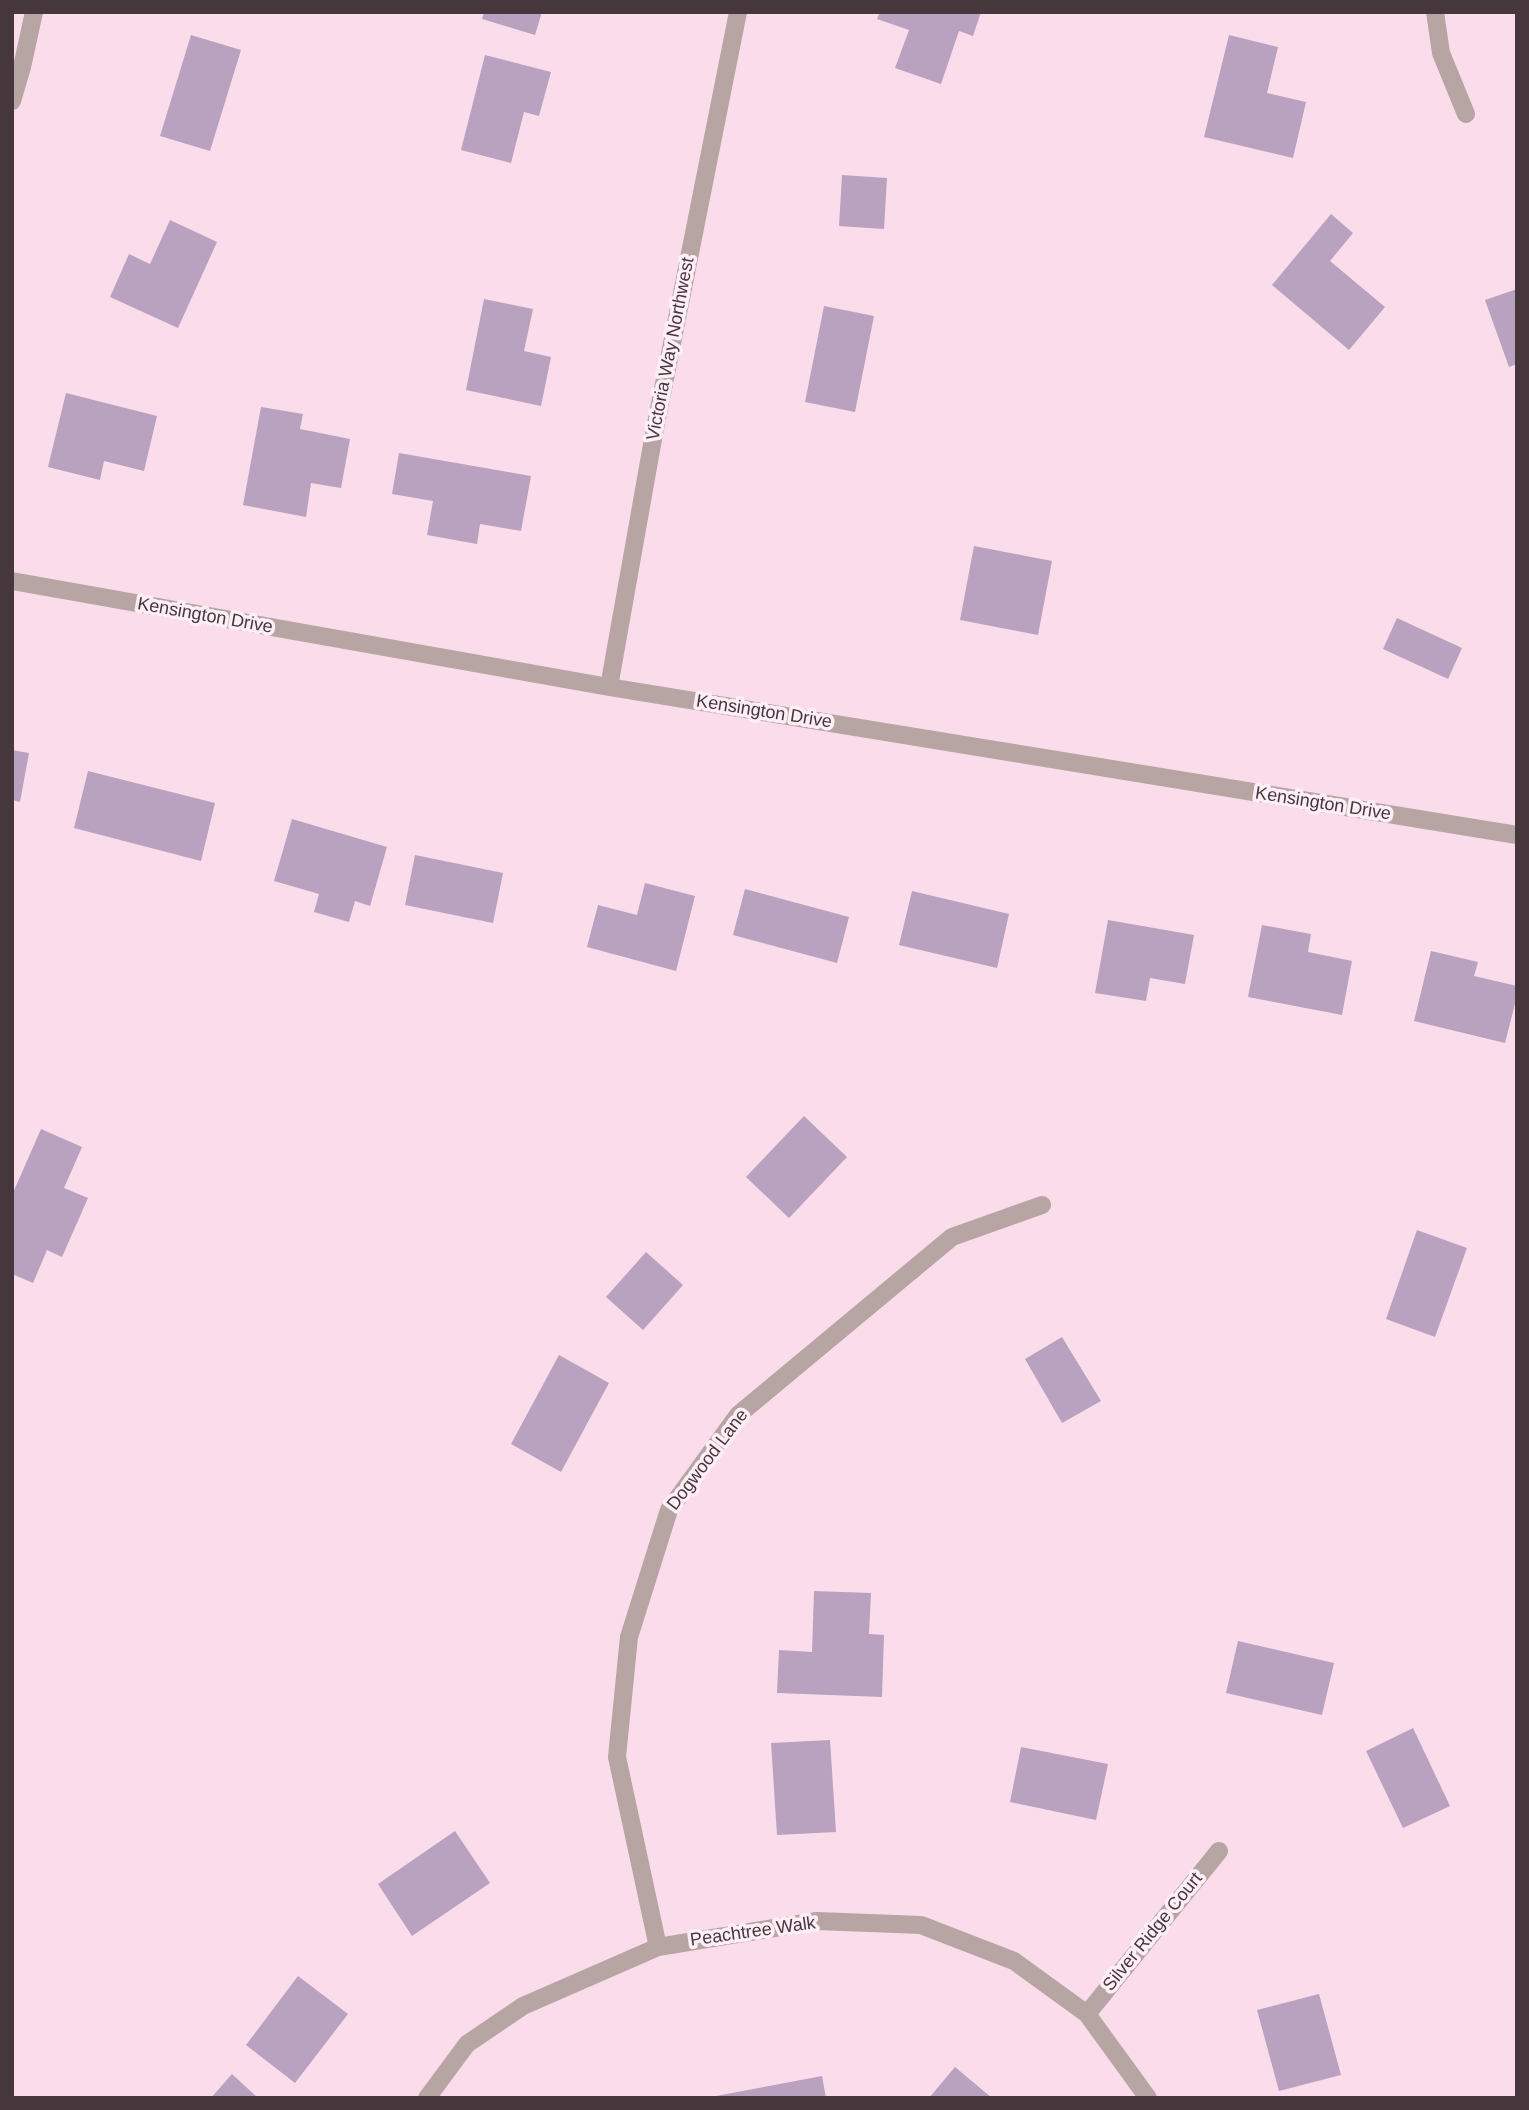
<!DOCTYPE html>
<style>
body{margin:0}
#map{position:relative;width:1529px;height:2110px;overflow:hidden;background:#fbdcea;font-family:Arial,sans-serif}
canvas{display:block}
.frame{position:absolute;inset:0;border:14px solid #46373d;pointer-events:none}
</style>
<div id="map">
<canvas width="1529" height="2110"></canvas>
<div class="frame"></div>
</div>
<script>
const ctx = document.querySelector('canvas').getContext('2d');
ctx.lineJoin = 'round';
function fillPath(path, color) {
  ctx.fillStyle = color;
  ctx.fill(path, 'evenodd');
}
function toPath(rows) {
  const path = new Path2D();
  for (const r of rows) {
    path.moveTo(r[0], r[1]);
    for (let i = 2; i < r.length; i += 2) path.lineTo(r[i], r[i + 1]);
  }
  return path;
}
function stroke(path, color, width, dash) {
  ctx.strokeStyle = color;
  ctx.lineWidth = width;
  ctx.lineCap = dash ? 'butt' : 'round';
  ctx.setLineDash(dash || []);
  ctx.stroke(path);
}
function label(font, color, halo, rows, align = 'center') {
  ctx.font = font + ' Arial,sans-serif';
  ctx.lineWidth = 7;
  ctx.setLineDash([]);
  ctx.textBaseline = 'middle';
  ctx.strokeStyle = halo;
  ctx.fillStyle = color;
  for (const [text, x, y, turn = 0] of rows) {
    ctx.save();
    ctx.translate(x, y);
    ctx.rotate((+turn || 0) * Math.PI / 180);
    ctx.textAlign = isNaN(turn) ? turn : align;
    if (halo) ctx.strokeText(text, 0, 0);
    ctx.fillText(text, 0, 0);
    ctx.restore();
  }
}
fillPath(toPath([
 [484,12,542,12,535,35,482,19],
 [880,12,981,12,973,36,959,31,941,84,895,68,909,30,877,19],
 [191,35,241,50,210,151,160,136],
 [1229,35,1278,47,1267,93,1306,102,1293,158,1204,137],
 [485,55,551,72,539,116,524,112,511,163,461,150],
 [842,175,887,178,884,229,839,226],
 [1331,214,1353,233,1330,261,1385,307,1349,350,1272,285],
 [170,220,217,242,178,328,110,297,129,254,150,264],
 [1517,289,1517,364,1509,367,1485,300],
 [484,299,533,309,524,351,551,357,541,406,466,390],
 [824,306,874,316,855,412,805,402],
 [66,393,157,416,144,471,104,461,100,480,48,467],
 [261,407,303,414,300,429,350,439,341,488,311,483,306,517,243,505],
 [399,453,531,476,521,531,480,524,477,544,427,535,433,501,392,494],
 [974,546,1052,561,1038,635,960,620],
 [1397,618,1462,648,1448,679,1383,649],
 [12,750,29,753,20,802,12,800],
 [88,771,215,803,201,861,74,828],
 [292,819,387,847,370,906,355,901,349,922,314,912,319,894,274,881],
 [415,855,503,873,493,923,405,905],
 [645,883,695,896,676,971,587,947,598,905,637,915],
 [745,889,849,917,837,963,733,935],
 [912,891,1009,914,997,968,899,945],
 [1108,920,1194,935,1185,984,1150,978,1146,1001,1095,993],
 [1262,925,1311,934,1308,952,1352,961,1342,1015,1248,997],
 [1431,951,1478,962,1474,976,1517,986,1517,996,1505,1043,1414,1021],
 [804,1116,847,1157,789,1218,746,1177],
 [41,1129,82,1147,64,1188,88,1198,62,1257,47,1250,33,1283,12,1274,12,1195],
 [1417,1230,1467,1248,1435,1337,1386,1319],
 [646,1252,683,1285,643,1330,606,1297],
 [1062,1337,1101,1401,1062,1423,1025,1359],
 [559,1355,609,1383,561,1472,511,1444],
 [814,1591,871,1593,869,1634,884,1635,882,1697,777,1693,779,1650,812,1652],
 [1238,1641,1334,1663,1322,1715,1226,1693],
 [1413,1728,1450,1806,1403,1828,1366,1751],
 [830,1740,836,1832,777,1835,771,1743],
 [1021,1747,1108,1764,1096,1820,1010,1802],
 [455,1831,490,1883,412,1936,378,1884],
 [298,1976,348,2014,295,2083,246,2045],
 [1319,1994,1341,2075,1279,2091,1257,2010],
 [955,2067,992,2098,929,2098],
 [232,2074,258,2098,211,2098],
 [822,2076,826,2098,716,2098,716,2096]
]), '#b8a2bf');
stroke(toPath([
 [1435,12,1441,53,1466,114],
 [12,581,609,687,1517,835],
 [609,687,653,439,738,12],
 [658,1947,617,1757,629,1637,669,1510,738,1415,952,1237,1042,1205],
 [1087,2014,1219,1851],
 [427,2098,467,2044,523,2006,658,1947,817,1921,921,1925,1014,1961,1087,2014,1148,2098]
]), '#b7a5a3', 18);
stroke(toPath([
 [12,101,22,67,34,12]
]), '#b7a5a3', 18);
label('18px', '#46373d', '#feeef5', [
 ["Victoria Way Northwest",671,349,-79],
 ["Kensington Drive",205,616,10],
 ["Kensington Drive",764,712,9],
 ["Kensington Drive",1323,804,9],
 ["Dogwood Lane",708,1460,-53],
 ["Peachtree Walk",753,1932,-8],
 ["Silver Ridge Court",1153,1932,-51]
]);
</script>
